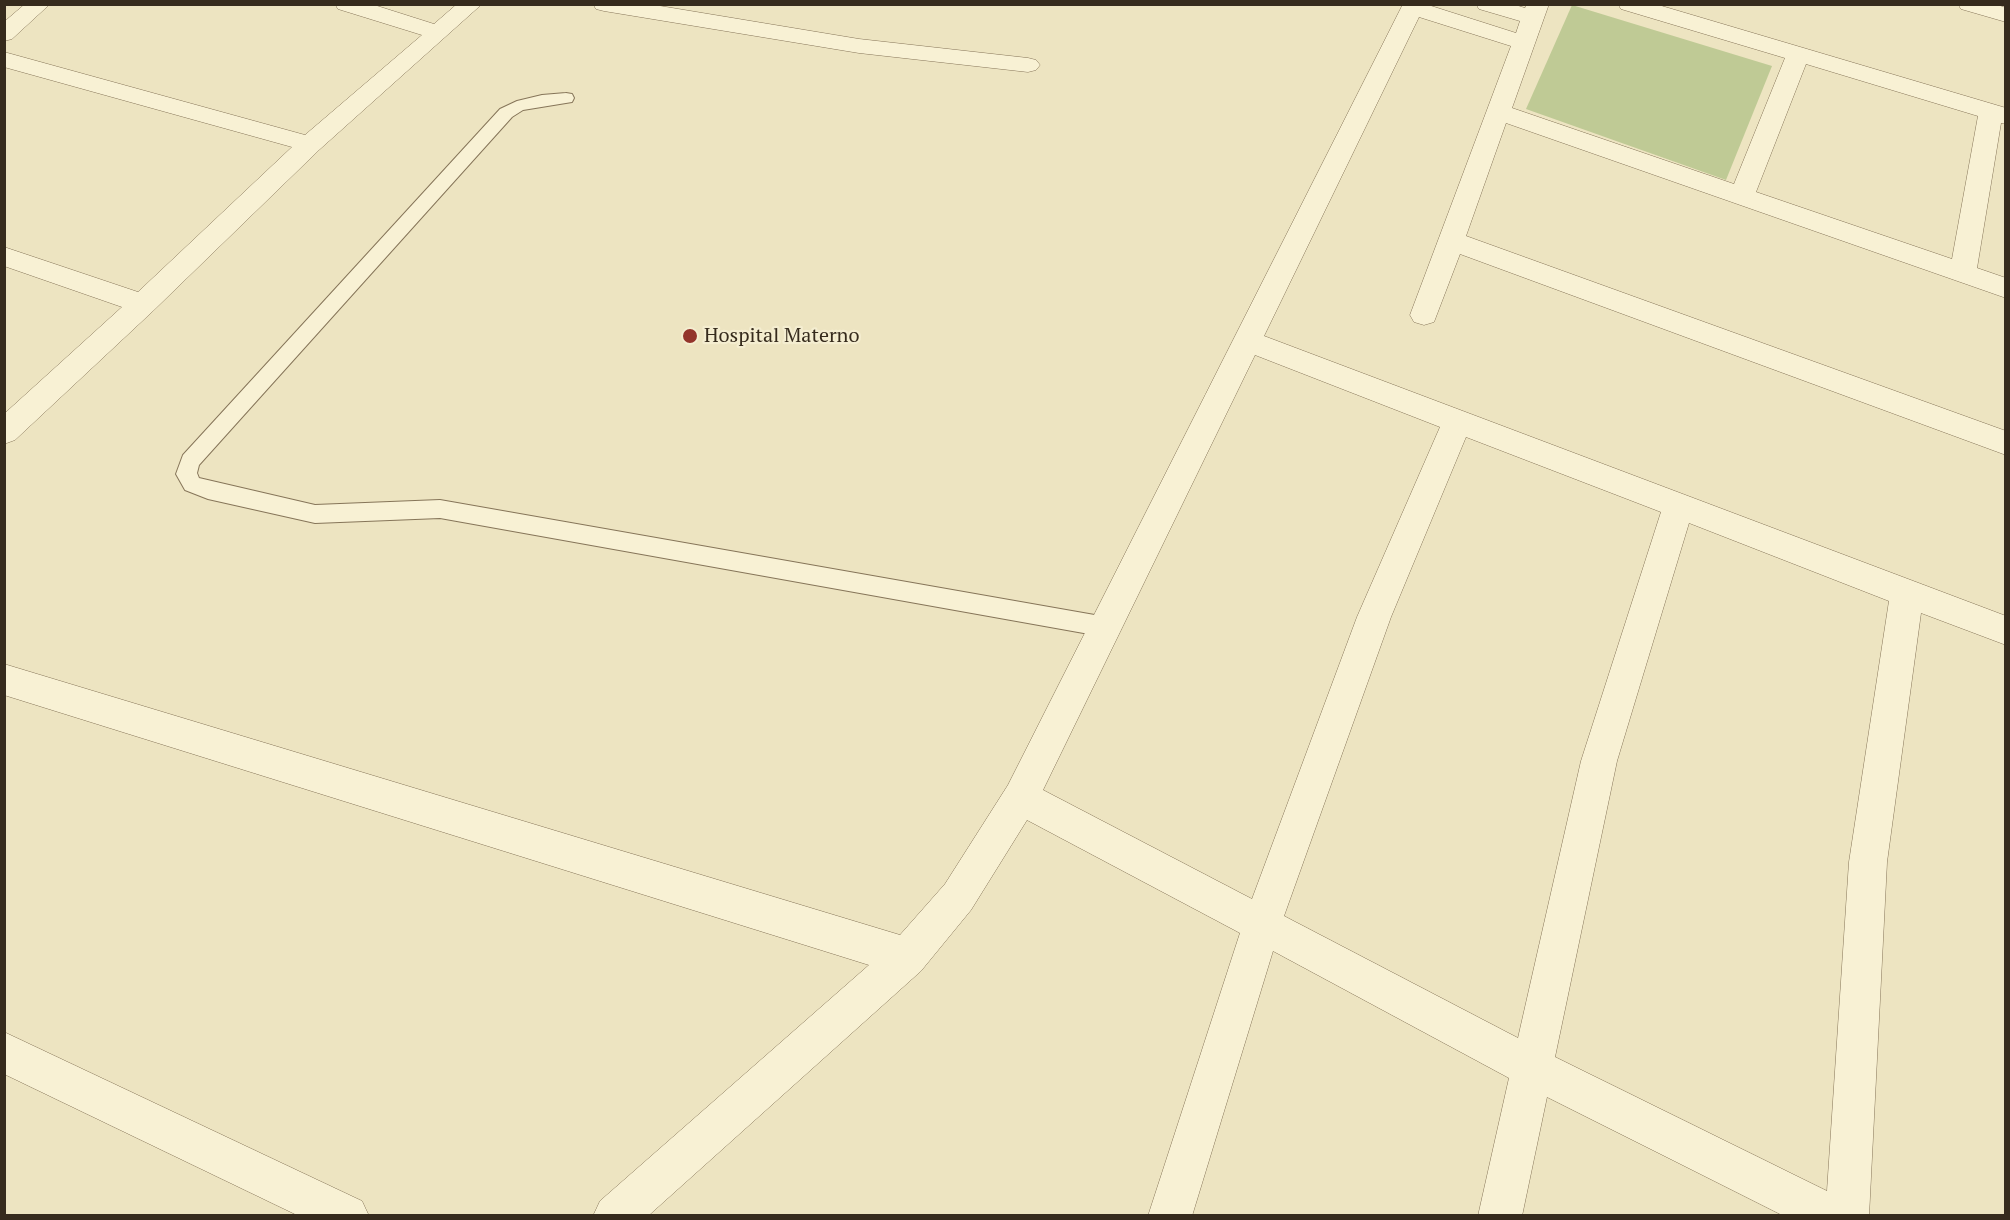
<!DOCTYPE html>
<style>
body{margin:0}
#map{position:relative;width:2010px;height:1220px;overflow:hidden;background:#ede4c1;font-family:"PT Serif",serif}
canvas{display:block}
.frame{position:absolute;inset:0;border:6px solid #362b1d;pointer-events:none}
</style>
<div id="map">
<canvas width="2010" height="1220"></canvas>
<div class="frame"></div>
</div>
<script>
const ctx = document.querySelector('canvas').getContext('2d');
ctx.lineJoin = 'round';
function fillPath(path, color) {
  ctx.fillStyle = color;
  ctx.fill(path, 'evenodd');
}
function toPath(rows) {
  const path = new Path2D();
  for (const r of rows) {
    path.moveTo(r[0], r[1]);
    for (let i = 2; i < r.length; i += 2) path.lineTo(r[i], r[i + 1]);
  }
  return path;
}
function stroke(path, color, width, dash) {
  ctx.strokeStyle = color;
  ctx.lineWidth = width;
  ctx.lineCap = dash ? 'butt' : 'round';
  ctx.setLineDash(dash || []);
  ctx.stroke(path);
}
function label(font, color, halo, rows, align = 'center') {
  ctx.font = font + ' "PT Serif",serif';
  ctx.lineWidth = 4.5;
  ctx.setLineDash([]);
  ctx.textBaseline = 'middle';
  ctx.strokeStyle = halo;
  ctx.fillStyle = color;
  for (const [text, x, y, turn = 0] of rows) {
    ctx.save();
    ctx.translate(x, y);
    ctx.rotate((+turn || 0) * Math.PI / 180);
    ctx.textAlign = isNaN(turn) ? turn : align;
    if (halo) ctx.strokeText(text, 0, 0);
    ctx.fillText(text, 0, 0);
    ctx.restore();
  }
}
fillPath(toPath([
 [1572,5,1772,66,1726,180,1526,109]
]), '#bfca95');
const service = toPath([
 [566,93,572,94,574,98,572,102,523,110,512,117,199,465,197,473,199,478,315,505,440,500,1106,617,1114,620,1117,627,1114,634,1106,637,440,518,315,523,208,499,185,490,176,474,183,455,500,109,517,101,542,95,566,93]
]);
const minor = toPath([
 [25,4,50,4,12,39,4,41,4,22,25,4],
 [335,4,371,4,434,24,457,4,482,4,319,150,153,311,15,440,4,444,4,414,122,307,4,266,4,247,138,292,292,147,4,67,4,52,305,135,422,35,338,9,335,4],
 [593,4,648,4,859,39,1028,58,1036,60,1040,65,1036,70,1028,72,859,53,604,11,596,9,593,4],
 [1403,4,1425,4,1516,33,1520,21,1479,9,1476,4,1512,4,1525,8,1527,4,1549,4,1512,108,1734,184,1785,58,1621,9,1618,4,1655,4,2006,108,2006,124,2001,123,1977,268,2006,278,2006,298,1506,123,1466,236,2006,431,2006,455,1460,254,1434,322,1424,325,1414,322,1410,315,1511,46,1419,17,1264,336,2006,616,2006,645,1921,613,1887,862,1869,1216,1784,1216,1547,1097,1522,1216,1478,1216,1509,1078,1273,951,1192,1216,1148,1216,1240,933,1027,820,971,910,921,971,648,1216,593,1216,600,1201,869,965,4,695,4,664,900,935,945,884,1008,785,1403,4],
 [1806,64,1978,116,1952,259,1756,192,1806,64],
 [1255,355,1440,427,1357,617,1252,899,1043,790,1255,355],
 [1466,437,1661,512,1581,761,1518,1038,1284,916,1391,617,1466,437],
 [1689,523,1889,601,1849,862,1827,1191,1555,1057,1617,761,1689,523],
 [1958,4,1995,4,2006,8,2006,22,1961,9,1958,4],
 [4,1032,362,1201,369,1216,299,1216,4,1074,4,1032]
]);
stroke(service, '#867559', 2);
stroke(minor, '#867559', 1);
fillPath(service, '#f8f1d4');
fillPath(minor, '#f8f1d4');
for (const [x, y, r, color] of [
 [690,336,8,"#93342b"]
]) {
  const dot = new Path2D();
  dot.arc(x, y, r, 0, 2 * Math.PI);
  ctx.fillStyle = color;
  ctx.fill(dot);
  stroke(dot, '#f4edd0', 2);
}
label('20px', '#362b1d', '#f4edd0', [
 ["Hospital Materno",704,336]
], 'left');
</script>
